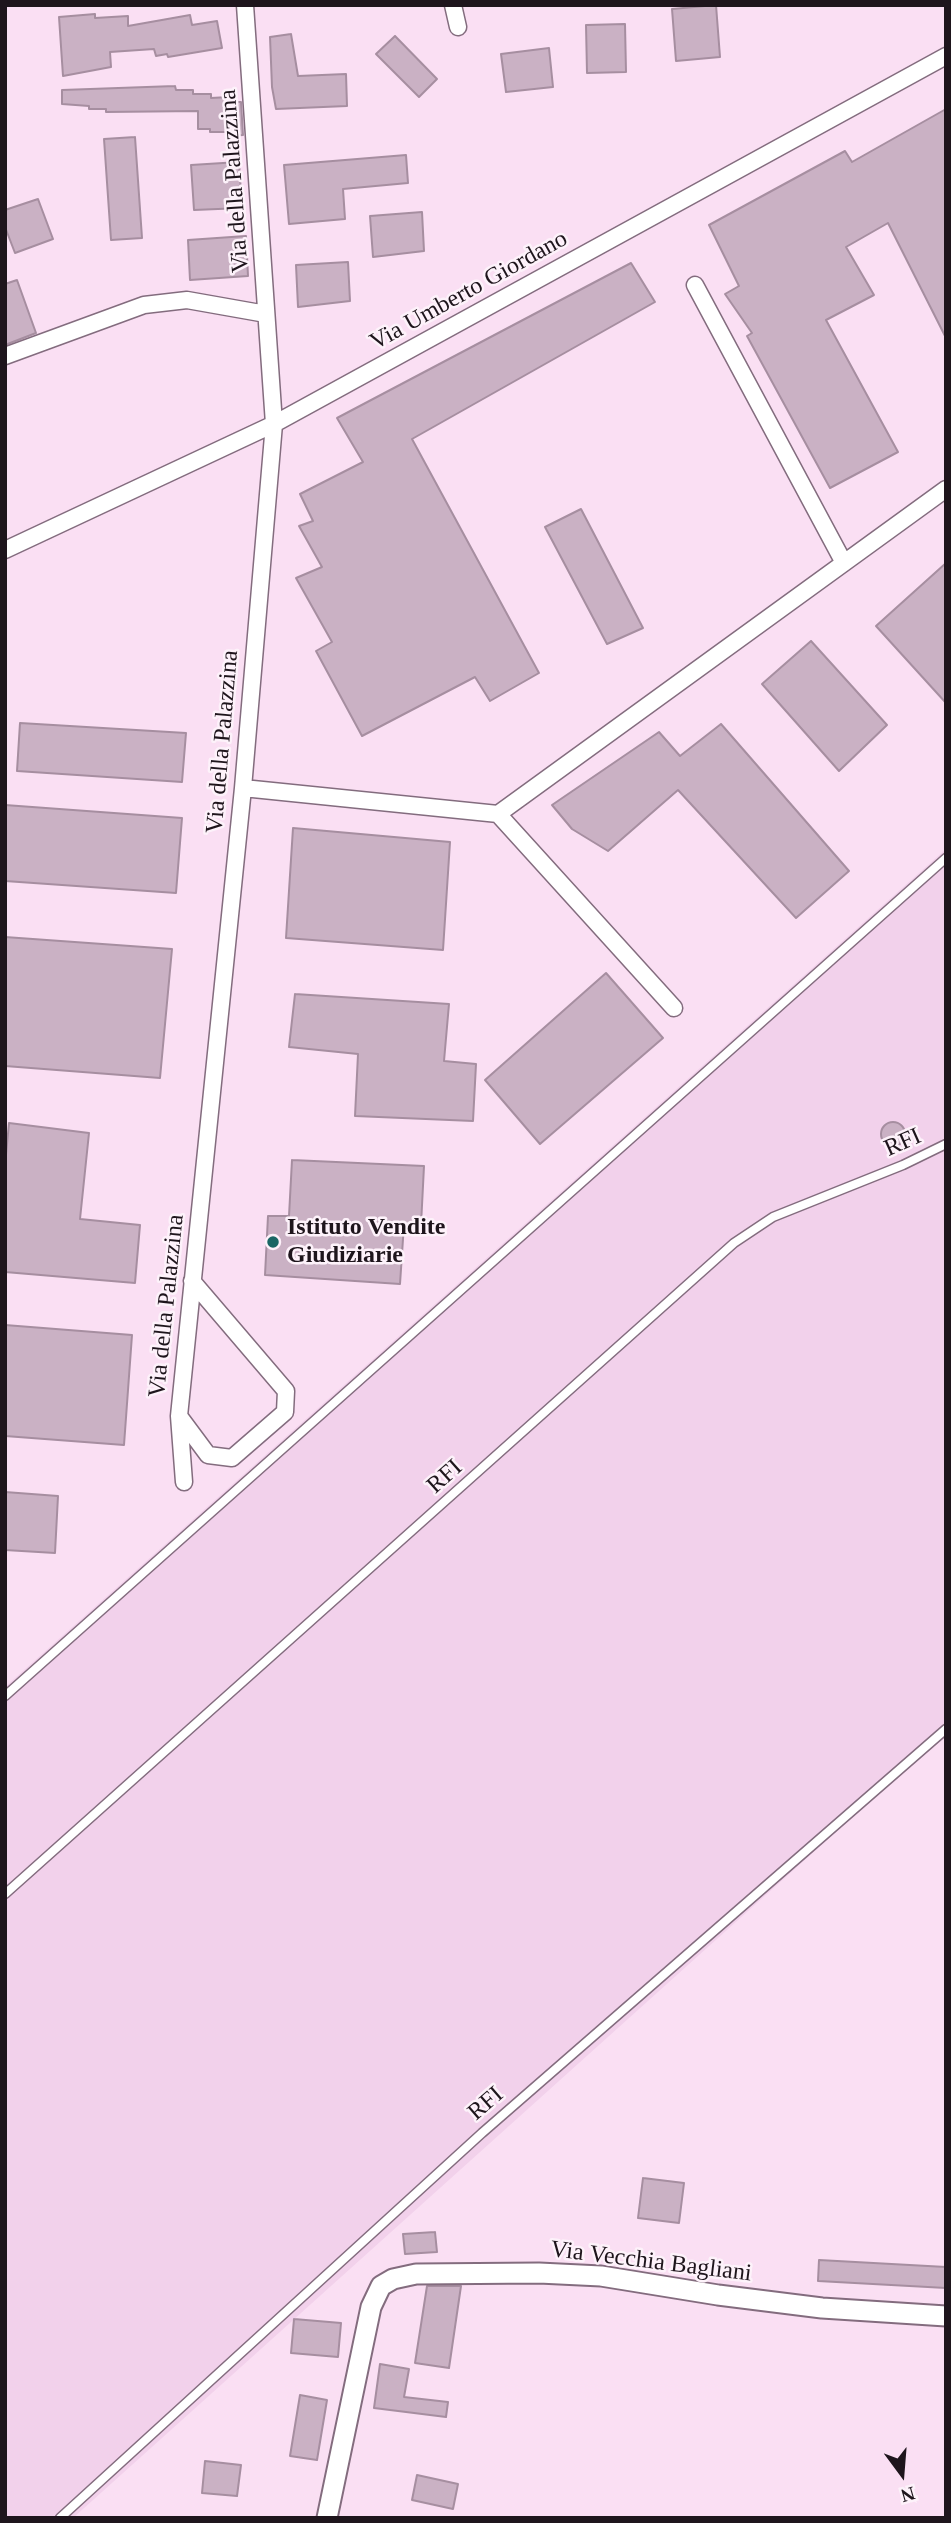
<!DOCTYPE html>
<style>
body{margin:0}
#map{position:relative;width:951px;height:2523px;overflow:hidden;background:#fadff3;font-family:"Times New Roman",serif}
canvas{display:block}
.frame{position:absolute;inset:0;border:7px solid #1e151c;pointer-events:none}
.north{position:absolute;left:867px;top:2439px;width:70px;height:70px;-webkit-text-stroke:5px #fdf2fa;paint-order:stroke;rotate:164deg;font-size:19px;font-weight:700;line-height:28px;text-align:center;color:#1e151c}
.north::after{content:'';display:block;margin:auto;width:24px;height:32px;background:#1e151c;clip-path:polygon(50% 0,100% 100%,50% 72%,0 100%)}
</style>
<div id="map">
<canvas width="951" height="2523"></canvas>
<div class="frame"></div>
<div class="north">N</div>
</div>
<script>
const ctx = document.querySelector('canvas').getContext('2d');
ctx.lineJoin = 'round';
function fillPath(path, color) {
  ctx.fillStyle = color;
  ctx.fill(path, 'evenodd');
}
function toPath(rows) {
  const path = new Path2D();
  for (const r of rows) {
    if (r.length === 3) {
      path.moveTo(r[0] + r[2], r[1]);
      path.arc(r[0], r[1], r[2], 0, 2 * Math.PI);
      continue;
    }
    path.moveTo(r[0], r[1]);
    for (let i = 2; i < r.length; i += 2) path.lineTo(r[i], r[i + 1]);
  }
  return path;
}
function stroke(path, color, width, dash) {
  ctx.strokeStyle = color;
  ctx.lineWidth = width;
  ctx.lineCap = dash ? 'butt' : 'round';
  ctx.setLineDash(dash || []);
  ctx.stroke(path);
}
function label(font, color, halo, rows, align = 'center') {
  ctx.font = font + ' "Times New Roman",serif';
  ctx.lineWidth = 5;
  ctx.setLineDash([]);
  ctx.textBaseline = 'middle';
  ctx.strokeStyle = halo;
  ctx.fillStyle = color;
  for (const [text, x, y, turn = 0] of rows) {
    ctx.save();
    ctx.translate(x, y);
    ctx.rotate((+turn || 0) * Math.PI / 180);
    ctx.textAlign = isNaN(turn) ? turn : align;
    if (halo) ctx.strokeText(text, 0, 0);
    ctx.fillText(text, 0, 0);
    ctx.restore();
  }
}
fillPath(toPath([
 [946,849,946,1733,73,2518,5,2518,5,1687]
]), '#f2d1eb');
const building = toPath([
 [716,5,720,57,676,61,672,9,716,5],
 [95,14,95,18,128,16,128,26,190,15,192,25,217,21,222,48,168,57,167,54,156,56,154,49,110,52,111,67,63,76,59,17,95,14],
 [625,24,626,72,587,73,586,25,625,24],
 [291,34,298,76,346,74,347,106,276,109,272,87,270,37,291,34],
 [395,36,437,79,419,97,376,54,395,36],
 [549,48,553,87,506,92,501,54,549,48],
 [175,86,176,90,193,90,193,94,211,94,211,98,229,97,229,102,241,102,243,135,228,136,228,132,210,132,210,129,198,129,198,111,106,112,106,109,89,109,89,106,62,104,62,90,175,86],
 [946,109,946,338,888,223,846,247,874,295,826,320,898,452,830,488,747,336,752,333,725,294,739,286,709,225,845,151,852,162,946,109],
 [135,137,142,238,111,240,104,139,135,137],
 [406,155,408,183,343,189,345,219,289,224,284,165,406,155],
 [239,162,242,208,194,210,191,165,239,162],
 [38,199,53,239,15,253,5,227,5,210,38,199],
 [422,212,424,251,373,257,370,216,422,212],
 [246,236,248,276,190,280,188,240,246,236],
 [348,262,350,301,298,307,296,265,348,262],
 [631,263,655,302,412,439,539,673,490,701,475,677,362,736,316,651,332,642,296,578,322,567,299,526,313,521,300,494,363,462,337,418,631,263],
 [17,280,36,333,5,345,5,284,17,280],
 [581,509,643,628,607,644,545,527,581,509],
 [946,563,946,703,876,626,946,563],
 [811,641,887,725,839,771,762,684,811,641],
 [20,723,186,733,182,782,17,771,20,723],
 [721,724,849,871,796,918,678,790,608,851,572,829,552,805,659,732,680,756,721,724],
 [5,805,182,818,176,893,5,881,5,805],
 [293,828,450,842,443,950,286,938,293,828],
 [5,937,172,949,160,1078,5,1066,5,937],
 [606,973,663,1038,540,1144,485,1080,606,973],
 [295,994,449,1004,444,1061,476,1064,473,1121,355,1116,358,1054,289,1047,295,994],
 [893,1134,12],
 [9,1123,89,1133,80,1219,140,1225,135,1283,5,1272,5,1165,9,1123],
 [292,1160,424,1166,421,1225,404,1224,400,1284,265,1275,268,1216,289,1216,292,1160],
 [5,1325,132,1335,124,1445,5,1436,5,1325],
 [5,1492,58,1496,55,1553,5,1550,5,1492],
 [643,2178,684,2183,679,2223,638,2218,643,2178],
 [435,2232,437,2252,405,2254,403,2234,435,2232],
 [819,2260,946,2267,946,2288,818,2281,819,2260],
 [427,2286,461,2286,449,2368,415,2363,427,2286],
 [294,2319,341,2323,338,2357,291,2353,294,2319],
 [380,2364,409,2369,404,2397,448,2402,446,2417,374,2408,380,2364],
 [300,2395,327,2400,317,2460,290,2456,300,2395],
 [205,2461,241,2465,237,2496,202,2493,205,2461],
 [417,2475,458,2484,453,2509,412,2500,417,2475]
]);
fillPath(building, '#cab1c4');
stroke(building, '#a68ea0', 2);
const service = toPath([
 [5,1696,946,858],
 [5,1894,734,1243,773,1217,903,1165,946,1144],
 [60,2518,482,2133,946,1729]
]);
const minor = toPath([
 [453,5,458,27],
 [695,285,844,563],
 [5,356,144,305,187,300,266,314],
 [5,550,274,424,946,56],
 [243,788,498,814,946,489],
 [498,814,674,1008],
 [179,1416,208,1455,232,1458,285,1412,286,1391,192,1281],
 [184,1482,179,1416,243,788,274,424,245,5]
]);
const tertiary = toPath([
 [327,2518,371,2307,381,2286,393,2279,416,2274,539,2273,601,2276,718,2295,822,2308,946,2316]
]);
stroke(service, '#836c7e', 11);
stroke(minor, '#836c7e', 19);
stroke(tertiary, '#836c7e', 23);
stroke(service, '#fff', 8);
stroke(minor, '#fff', 16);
stroke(tertiary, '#fff', 19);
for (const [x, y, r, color] of [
 [273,1242,7,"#196664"]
]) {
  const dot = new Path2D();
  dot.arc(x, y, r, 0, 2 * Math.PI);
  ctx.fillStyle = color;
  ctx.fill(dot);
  stroke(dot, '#fdf2fa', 2.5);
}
label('24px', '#1e151c', '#fdf2fa', [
 ["Via della Palazzina",235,181,-94],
 ["Via Umberto Giordano",469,291,-29],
 ["Via della Palazzina",223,742,-85],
 ["RFI",903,1143,-24],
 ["Via della Palazzina",167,1306,-84],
 ["RFI",445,1477,-42],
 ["RFI",486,2104,-41],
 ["Via Vecchia Bagliani",651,2262,7]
]);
label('bold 24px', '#1e151c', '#fdf2fa', [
 ["Istituto Vendite",287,1228],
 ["Giudiziarie",287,1256]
], 'left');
</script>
